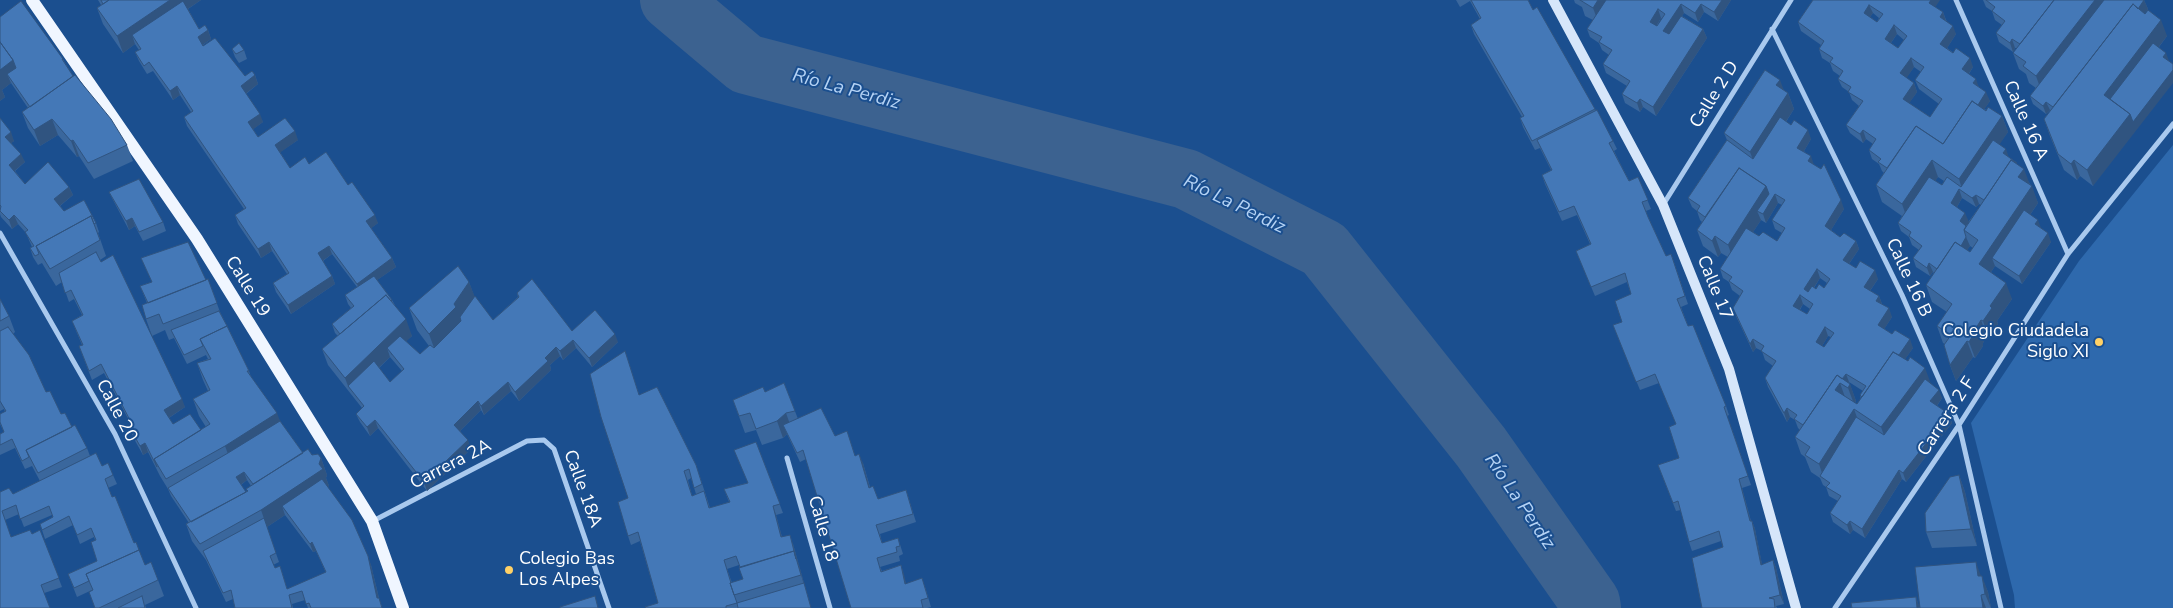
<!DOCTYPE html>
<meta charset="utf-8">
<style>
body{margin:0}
canvas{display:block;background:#1b4f8f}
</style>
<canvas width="2173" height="608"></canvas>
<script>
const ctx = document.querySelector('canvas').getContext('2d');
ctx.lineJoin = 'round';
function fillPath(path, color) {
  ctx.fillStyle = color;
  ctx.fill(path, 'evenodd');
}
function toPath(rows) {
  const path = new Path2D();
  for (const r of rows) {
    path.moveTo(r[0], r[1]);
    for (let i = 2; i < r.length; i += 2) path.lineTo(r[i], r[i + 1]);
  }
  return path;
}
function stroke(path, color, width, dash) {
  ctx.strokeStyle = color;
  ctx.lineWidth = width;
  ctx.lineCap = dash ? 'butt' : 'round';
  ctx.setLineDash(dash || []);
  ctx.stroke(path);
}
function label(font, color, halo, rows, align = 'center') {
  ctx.font = font + ' "Nunito Sans",sans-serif';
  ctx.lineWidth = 4;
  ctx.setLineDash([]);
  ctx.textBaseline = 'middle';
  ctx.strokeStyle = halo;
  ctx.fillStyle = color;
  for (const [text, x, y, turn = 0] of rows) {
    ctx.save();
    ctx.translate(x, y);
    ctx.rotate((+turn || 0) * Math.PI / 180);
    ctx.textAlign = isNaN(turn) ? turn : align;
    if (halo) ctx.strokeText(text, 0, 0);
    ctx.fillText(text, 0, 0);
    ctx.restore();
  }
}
fillPath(toPath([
 [2173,145,2173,608,2015,608,2014,595,1971,423,2079,261]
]), '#2e69ad');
stroke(toPath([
 [670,0,746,64,1186,179,1324,249,1481,447,1590,602,1591,608]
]), '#3c6290', 60);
stroke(toPath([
 [1956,0,2068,254],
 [1772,29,1902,295,1959,425,2001,608],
 [1663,205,1791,0],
 [0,233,115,434,196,608],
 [787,458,830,608],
 [373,521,527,441,544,440,554,449,609,608],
 [1835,608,1959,425,2068,254,2173,124]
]), '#a9c9ee', 5);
stroke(toPath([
 [1553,0,1663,205,1729,369,1796,608]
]), '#d6e6fa', 10);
stroke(toPath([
 [32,0,197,239,372,521,403,608]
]), '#f0f6ff', 12);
fillPath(toPath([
 [98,0,201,0,188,9,199,29,208,30,211,39,203,45,203,46,245,76,255,75,258,84,246,94,263,122,253,129,258,137,298,140,280,152,290,168,309,164,348,185,378,223,371,228,392,258,396,267,377,280,392,300,412,336,406,341,420,354,429,346,417,330,409,308,469,282,474,296,493,320,518,297,517,293,572,331,618,342,592,367,576,348,563,360,560,356,550,365,551,370,519,401,511,391,484,415,481,410,460,431,471,449,427,491,378,428,370,436,360,422,356,414,362,408,328,365,322,349,338,336,335,333,332,324,351,308,348,304,345,295,357,287,332,254,323,261,332,276,335,284,291,314,276,292,273,283,287,274,272,251,261,258,238,224,235,215,244,209,187,126,184,117,191,112,180,95,173,100,153,71,147,74,139,61,135,52,139,50,135,44,123,53,103,24,97,8,101,5],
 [390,357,402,371,390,382,379,368],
 [1456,0,1528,0,1533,10,1595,109,1613,141,1617,149,1614,151,1629,181,1638,177,1651,209,1646,211,1648,217,1666,256,1671,254,1688,304,1681,307,1688,326,1726,406,1729,415,1727,416,1751,485,1742,488,1751,521,1752,521,1755,529,1762,565,1773,560,1776,568,1784,604,1776,606,1777,608,1702,608,1723,547,1721,541,1692,551,1689,542,1681,510,1676,511,1658,465,1679,458,1676,424,1659,383,1640,390,1613,325,1622,322,1631,294,1627,282,1595,296,1576,251,1590,244,1577,215,1562,221,1545,184,1542,175,1551,170,1540,148,1535,150,1523,127,1520,118,1522,117,1474,34,1471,25,1480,19,1470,1,1460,7],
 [1574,0,1731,0,1718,21,1704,12,1698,22,1684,13,1682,16,1703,29,1707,38,1656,116,1643,107,1640,112,1625,103,1622,94,1627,86,1606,73,1603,64,1609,55,1602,50,1599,43,1590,37,1587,29,1593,20,1585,16,1582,7,1575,3],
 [1661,18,1662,19,1657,26],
 [1813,0,1935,7,1943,12,1946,20,1956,34,1947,48,1973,67,1969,74,1990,101,1984,109,2002,116,2008,132,1999,144,2009,158,2017,164,2030,184,2038,203,2030,215,2051,242,2022,284,1995,266,1991,272,2012,299,1997,321,1998,324,1989,338,1987,336,1983,343,1983,346,1975,358,1973,357,1956,381,1950,365,1945,344,1943,343,1937,326,1947,312,1932,302,1926,285,1934,273,1933,272,1930,276,1916,267,1913,258,1919,250,1912,245,1909,237,1901,231,1898,223,1902,216,1882,202,1876,185,1884,173,1882,171,1879,164,1872,159,1869,150,1873,144,1866,139,1863,143,1850,133,1846,125,1859,106,1852,100,1849,92,1842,87,1838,79,1840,76,1833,71,1830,63,1822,58,1819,49,1821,45,1801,31,1798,22],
 [1873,13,1879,18,1877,22,1870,17],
 [1897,34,1904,40,1898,48,1891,43],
 [1914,67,1921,72,1915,80,1919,89,1939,104,1930,117,1909,103,1917,92,1914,83,1906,78],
 [1938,177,1944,181,1942,185,1935,181],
 [1962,198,1976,207,1979,204,1981,205,1966,225,1969,222,1957,207],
 [1970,246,1973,248,1970,252,1967,250],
 [1983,0,2144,0,2148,9,2144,14,2167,36,2159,47,2093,186,2080,176,2077,180,2064,170,2050,136,2044,119,2050,111,2050,110,2046,114,2033,104,2030,96,2036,88,2029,83,2026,74,2019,69,2013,53,2017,48,2015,48,2013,52,1999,42,1996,33,2002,25,1995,20,1992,11,1986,7],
 [0,17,63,59,65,63,73,76,127,145,133,161,94,179,79,156,77,157,58,135,40,146,28,128,22,112,28,108,11,83,2,90,5,97,0,101],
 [232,49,244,50,247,59,239,63,235,57],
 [1783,90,1788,93,1794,109,1786,122,1811,139,1804,151,1814,165,1844,209,1831,230,1840,237,1856,241,1859,249,1849,264,1856,268,1878,279,1870,291,1879,296,1882,304,1892,317,1884,329,1913,348,1905,359,1931,384,1942,398,1937,406,1949,414,1952,423,1906,482,1902,479,1865,538,1853,530,1850,534,1833,522,1830,513,1838,501,1829,496,1826,487,1823,485,1820,478,1811,472,1805,457,1801,454,1795,437,1800,430,1798,428,1795,420,1790,417,1787,422,1768,387,1765,378,1773,366,1765,360,1762,351,1756,348,1753,352,1736,316,1733,308,1740,296,1732,290,1729,282,1723,278,1720,269,1728,257,1721,253,1718,257,1703,246,1697,230,1702,222,1700,220,1697,211,1692,207,1688,198,1727,140,1724,133],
 [1778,203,1782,205,1772,220,1775,229,1782,233,1777,241,1759,236,1753,232,1761,220,1766,223],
 [1820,278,1827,283,1824,288,1816,289,1814,288],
 [1803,304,1810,309,1807,314,1800,310],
 [1828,336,1831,337,1824,347,1822,346],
 [1849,382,1863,391,1860,395,1861,399,1857,404,1855,403,1856,401],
 [0,118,14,141,11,143,25,162,15,171,25,184,69,187,73,195,60,206,64,211,96,223,99,232,98,233,106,256,100,260,185,407,169,418,173,424,201,430,206,427,199,416,193,399,208,391,203,380,197,363,208,359,206,355,187,364,174,338,169,340,165,330,152,336,146,319,147,303,140,286,152,282,141,258,206,280,208,279,220,312,249,371,251,377,280,421,303,453,312,455,321,458,327,475,326,478,329,486,327,487,371,565,379,598,382,608,308,608,305,600,292,604,293,608,299,608,235,608,233,599,226,602,206,560,192,541,186,524,189,523,171,496,168,489,160,476,148,452,143,455,133,437,130,428,132,426,104,373,92,380,79,346,82,345,72,321,82,315,74,299,69,302,62,282,56,286,42,263,38,265,33,257,30,248,32,247,26,233,18,224,12,229,1,217,0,214],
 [247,480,251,486,246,489,247,491,246,492,241,485],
 [285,515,313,552,316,551,326,573,287,589,280,566,275,568,273,565,279,562,267,527],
 [109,192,163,222,166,231,143,241,135,226,129,230,113,200],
 [0,299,9,316,15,332,13,334,46,392,61,414,72,427,87,448,90,456,113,475,117,484,108,488,112,497,145,565,158,580,164,596,145,605,146,608,95,608,92,590,77,597,68,574,97,561,95,540,94,537,80,544,73,525,45,539,40,524,53,518,52,515,24,527,19,514,5,520,11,537,32,534,40,530,62,587,0,608,0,492,13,494,40,481,32,466,25,469,15,448,0,455,0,434,4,432,0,424,0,414,5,412,4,409,0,411],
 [784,383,798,419,835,436,863,463,870,487,878,499,906,490,916,522,880,534,882,543,898,538,903,554,899,556,900,561,880,567,882,571,901,565,906,584,925,587,931,607,927,608,851,608,806,459,800,462,787,434,783,438,762,445,756,430,745,433,733,400,765,392],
 [640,395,696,465,710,508,729,502,724,489,747,483,756,442,783,513,776,515,782,537,793,544,811,608,646,608,658,603,640,541,631,545,628,536,628,498],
 [691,478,696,494,692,496,688,480],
 [739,565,743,579,732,583,727,569],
 [1959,475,1965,492,1977,546,1932,548,1926,532],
 [1981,576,1988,592,1991,608,1852,608,1916,597,1919,607]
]), '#3a679d');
fillPath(toPath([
 [170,0,201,0,137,43,132,35,135,44,123,53,117,36],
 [1598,0,1615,0,1599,24,1593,8],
 [1722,0,1731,0,1718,21,1714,12],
 [1931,0,1940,0,1932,12,1929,3],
 [2095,0,2113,0,2042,93,2036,76],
 [2144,0,2148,9,2062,120,2059,111],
 [1681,4,1684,13,1666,40,1663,31],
 [1701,4,1704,12,1698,22,1695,13],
 [1869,5,1873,13,1867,21,1864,13],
 [1658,9,1661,18,1653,31,1650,22],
 [1943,12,1946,21,1940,17],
 [2161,20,2167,36,2113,107,2104,95],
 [1894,25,1897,34,1888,47,1885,39],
 [1953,26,1956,34,1944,53,1940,44],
 [1703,29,1707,38,1656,116,1653,107],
 [208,30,211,39,201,46,198,37],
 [2012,39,2015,48,2013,52,2010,43],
 [2166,53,2169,61,2163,57],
 [1911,58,1914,67,1904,82,1900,73],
 [1970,58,1973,67,1966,78,1962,69],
 [13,60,19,77,7,74,11,83,2,90,5,97,0,101,0,70],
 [2173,70,2173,83,2093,186,2087,170,2130,114],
 [255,75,258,84,244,95,241,86],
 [1976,79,1979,88,1973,83],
 [1780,80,1786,96,1788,93,1794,109,1756,168,1750,152,1776,85],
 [1914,83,1917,92,1906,108,1903,99],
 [177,86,180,95,173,100,170,91],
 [1986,92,1990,101,1949,161,1946,152],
 [1640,99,1643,107,1640,112,1637,103],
 [2046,102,2050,110,2046,114,2043,106],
 [260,114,263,122,251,131,248,122],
 [2002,116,2008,132,1966,194,1963,192,1959,179],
 [52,119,58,135,40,146,34,130],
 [1808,130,1811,139,1801,156,1797,148],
 [1863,130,1866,139,1863,143,1860,134],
 [295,131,298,140,278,154,275,145],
 [11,132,14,141,9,145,5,137],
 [73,140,79,156,77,157,71,141],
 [2006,149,2009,158,2003,153],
 [21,154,25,162,12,173,9,165],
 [1811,156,1814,165,1808,161],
 [1932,160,1938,177,1908,221,1902,204],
 [2074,160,2080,176,2077,180,2071,164],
 [2024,169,2030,185,2018,177],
 [1766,186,1775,194,1778,203,1766,223,1763,214,1757,211,1761,220,1734,261,1728,245],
 [2032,186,2038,203,1998,262,1992,258,1995,266,1985,281,1979,264],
 [69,187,73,195,57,208,54,199],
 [1959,189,1962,198,1954,212,1951,203],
 [1976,195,1979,204,1976,207,1972,198],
 [1841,200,1844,209,1828,235,1825,226],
 [1965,213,1969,222,1963,230,1960,221],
 [14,215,18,224,12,229,9,220],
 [375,215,378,223,369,230,366,221],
 [132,218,135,226,129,230,126,221],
 [2038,220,2041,228,2035,224],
 [2048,233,2051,242,2022,284,2019,276],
 [1715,236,1721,253,1718,257,1712,241],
 [1966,237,1970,246,1946,281,1942,273],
 [1856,241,1859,249,1846,268,1843,260],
 [269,242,272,251,261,258,258,249],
 [329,246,332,254,321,262,318,253],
 [392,258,396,267,360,292,357,284],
 [1929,263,1933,272,1930,276,1927,268],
 [1817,269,1820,278,1807,298,1804,289],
 [1875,270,1878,279,1867,295,1864,287],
 [332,276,335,284,291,314,288,305],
 [469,282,478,305,437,356,429,334,454,304],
 [2006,283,2012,299,1997,321,1998,324,1989,338,1983,321,1990,306],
 [1800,295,1803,304,1796,315,1793,306],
 [1879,296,1882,304,1876,301],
 [1889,308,1892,317,1881,334,1878,325],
 [406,319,412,336,392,355,387,348,390,357,353,392,348,386,351,394,345,378],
 [1981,320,1987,336,1983,343,1983,346,1975,358,1969,342,1976,328],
 [1825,327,1828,336,1819,351,1816,342],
 [615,334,618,342,592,367,589,358],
 [1753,339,1756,348,1753,352,1750,344],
 [1910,339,1913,348,1870,409,1867,400],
 [573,340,576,348,563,360,560,351],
 [1967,341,1973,357,1956,381,1950,365],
 [556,347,560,356,550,365,551,370,519,401,515,392,545,358],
 [1925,368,1931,384,1887,444,1881,427],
 [1846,374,1849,382,1846,387,1840,383,1846,400,1809,428],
 [508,382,511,391,484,415,481,406],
 [1850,384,1856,401,1854,404,1848,388],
 [1939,390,1942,398,1934,410,1930,401],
 [182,399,185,407,167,419,164,410],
 [478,401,481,410,457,434,454,425],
 [1787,408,1790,417,1787,422,1784,413],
 [1854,409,1860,426,1824,479,1819,464],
 [277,413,283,429,231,462,225,446],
 [786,413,792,430,783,425,787,434,783,438,777,421],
 [1949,414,1952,423,1906,482,1903,473],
 [375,420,378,428,370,436,367,427],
 [468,440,471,449,427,491,424,482],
 [145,443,148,452,143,455,140,446],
 [859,454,863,463,872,496,869,488],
 [321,458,327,475,326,478,329,486,287,513,282,506,285,515,267,527,279,562,261,510,319,464],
 [1899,470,1902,479,1865,538,1862,529],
 [244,472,247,480,239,486,236,477],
 [1959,475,1965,492,1977,546,1971,529],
 [1739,479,1742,488,1753,530,1750,521],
 [773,506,776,515,784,546,781,537],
 [1752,521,1755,529,1764,574,1761,565],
 [1850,521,1853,530,1850,534,1847,525],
 [790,535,793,544,811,608,801,575],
 [312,542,316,551,313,552,310,544],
 [368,556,371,565,381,607,377,598],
 [1773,560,1776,568,1784,604,1780,595],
 [1976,562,1982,579,1978,576],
 [901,565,904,574,908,593,905,584],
 [1982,576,1988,592,1991,608,1985,594],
 [1981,595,1986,608,1983,608],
 [1916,597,1920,608,1917,608]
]), '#305480');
const building = toPath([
 [101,0,109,0,103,4,101,0],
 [109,0,170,0,117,36,97,8,109,0],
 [1471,0,1528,0,1533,10,1537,7,1595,109,1532,141,1520,118,1524,116,1471,25,1481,18,1471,0],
 [1580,0,1598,0,1593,8,1580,0],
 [1606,0,1722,0,1714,12,1701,4,1695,13,1681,4,1663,31,1669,34,1681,16,1703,29,1653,107,1640,99,1637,103,1622,94,1630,81,1603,64,1612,50,1599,42,1602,37,1587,29,1606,0],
 [1658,9,1665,14,1657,26,1650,22,1658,9],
 [1813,0,1931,0,1929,3,1943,12,1940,17,1953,26,1940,44,1953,53,1956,48,1970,58,1962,69,1976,79,1973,83,1986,92,1978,105,1972,101,1943,144,1916,126,1887,168,1878,162,1881,159,1869,150,1876,139,1863,130,1860,134,1846,125,1863,101,1848,92,1851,87,1838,79,1843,71,1830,62,1833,58,1819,49,1824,41,1798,22,1813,0],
 [1869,5,1883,14,1877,22,1864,13,1869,5],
 [1894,25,1907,36,1898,48,1885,39,1894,25],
 [1911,58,1924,67,1915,80,1942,99,1930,117,1903,99,1914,83,1900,73,1911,58],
 [1986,0,2054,0,2020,44,2012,39,2010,43,1996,33,2005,21,1992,11,1995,7,1986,0],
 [2054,0,2095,0,2036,76,2023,66,2026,62,2013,53,2054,0],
 [2104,0,2144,0,2138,9,2133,4,2053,107,2046,102,2043,106,2030,96,2104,0],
 [21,1,63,59,62,59,73,76,30,107,7,74,16,68,13,60,0,42,0,17,21,1],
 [183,1,199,29,205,25,208,30,198,37,203,46,215,38,245,76,252,71,255,75,241,86,260,114,248,122,258,137,285,118,295,131,275,145,290,168,305,157,309,164,326,152,348,185,352,182,375,215,366,221,392,258,357,284,329,246,318,253,332,276,288,305,273,283,289,273,269,242,258,249,235,215,246,208,184,117,193,111,177,86,170,91,149,62,144,66,135,52,141,49,132,35,183,1],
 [2133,4,2145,14,2148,10,2161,20,2104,95,2130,114,2087,170,2074,160,2071,164,2058,154,2044,119,2133,4],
 [0,42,13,60,0,70,0,42],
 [239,43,244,50,236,54,232,49,239,43],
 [2153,43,2166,53,2163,57,2173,64,2173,70,2133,122,2130,114,2110,99,2153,43],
 [1765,70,1780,80,1776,85,1788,93,1750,152,1724,133,1765,70],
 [75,75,111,119,127,145,88,163,73,140,71,141,52,119,34,130,22,112,75,75],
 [1972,101,1986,111,1988,107,2002,116,1959,179,1932,160,1902,204,1876,185,1916,126,1943,144,1972,101],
 [1597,110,1613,141,1609,143,1629,181,1638,177,1648,200,1642,202,1648,217,1666,256,1671,254,1685,296,1677,299,1688,326,1693,325,1726,406,1724,407,1748,476,1739,479,1750,521,1752,521,1761,565,1773,560,1780,595,1769,598,1774,599,1775,608,1702,608,1692,558,1723,547,1719,531,1689,542,1678,501,1673,503,1658,465,1679,458,1669,427,1676,424,1655,374,1636,382,1613,325,1622,322,1615,301,1631,294,1625,273,1591,287,1576,251,1591,244,1574,206,1559,212,1542,175,1552,170,1537,140,1597,110],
 [1780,117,1791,125,1794,120,1808,130,1797,148,1811,156,1808,161,1821,169,1824,164,1841,200,1825,226,1840,237,1844,233,1856,241,1843,260,1856,268,1860,261,1875,270,1864,287,1879,296,1876,301,1889,308,1878,325,1892,334,1895,330,1910,339,1899,355,1893,352,1862,397,1860,395,1866,386,1846,374,1842,379,1837,375,1803,425,1794,419,1797,415,1787,408,1784,413,1765,378,1776,361,1761,351,1764,346,1753,339,1750,344,1733,308,1743,291,1729,281,1732,277,1720,269,1746,228,1759,236,1763,232,1777,241,1785,228,1772,220,1785,200,1775,194,1763,214,1757,211,1769,194,1766,186,1739,168,1705,217,1697,211,1700,206,1688,198,1727,140,1753,159,1780,117],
 [1817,269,1830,279,1824,288,1819,284,1816,289,1812,286,1808,292,1804,289,1817,269],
 [1800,295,1813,304,1807,314,1793,306,1800,295],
 [1825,327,1834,333,1824,347,1816,342,1825,327],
 [0,118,11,132,5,137,21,154,9,165,25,184,48,162,69,187,54,199,64,211,84,200,96,223,94,224,91,216,36,246,39,254,35,256,30,248,34,246,25,232,28,230,14,215,9,220,0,211,1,206,0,205,0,118],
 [1993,140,2006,149,2003,153,2017,163,2011,160,1984,200,1976,195,1972,198,1959,189,1951,203,1965,213,1960,221,1966,226,1964,230,1966,237,1961,246,1955,242,1937,269,1929,263,1927,268,1913,258,1922,246,1909,236,1911,232,1898,223,1929,177,1942,185,1947,177,1961,187,1993,140],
 [2011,160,2024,169,2018,177,2032,186,1979,264,2006,283,1990,306,1992,308,1983,321,1981,320,1976,328,1977,329,1969,342,1967,341,1950,365,1944,345,1951,335,1937,326,1952,304,1926,285,1955,242,1970,252,1978,240,1964,230,2011,160],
 [1739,168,1766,186,1728,245,1715,236,1712,241,1697,230,1739,168],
 [139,179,163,222,139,232,132,218,126,221,109,192,139,179],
 [2024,210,2038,220,2035,224,2048,233,2019,276,1992,258,2024,210],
 [91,216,100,240,50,269,36,246,91,216],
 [188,242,206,280,148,303,140,286,152,282,141,258,188,242],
 [96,252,101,262,113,255,182,399,164,410,173,424,190,414,201,430,154,459,157,467,145,443,140,446,130,428,133,426,101,364,89,371,79,346,83,345,72,321,83,315,71,290,65,293,59,273,96,252],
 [458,266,469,282,454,304,456,307,429,334,409,308,458,266],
 [374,276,392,300,391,301,386,295,340,334,332,324,354,306,345,295,374,276],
 [208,279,217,303,163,324,159,314,146,319,142,305,208,279],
 [532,279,572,331,595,310,615,334,589,358,573,340,560,351,556,347,545,358,548,361,515,392,508,382,481,406,478,401,454,425,468,440,424,482,375,420,367,427,356,414,364,406,348,386,374,361,390,382,404,369,387,348,400,336,420,354,430,345,434,348,461,321,460,317,475,296,493,320,519,297,517,293,532,279],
 [386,295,406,319,345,378,322,349,386,295],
 [0,299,9,316,0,321,0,299],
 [219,311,227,326,200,339,203,346,184,355,171,330,219,311],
 [227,326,249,371,247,371,277,413,225,446,166,479,154,459,210,424,193,399,210,390,197,363,211,359,200,339,227,326],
 [8,327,29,355,46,392,50,391,61,414,65,413,72,427,26,450,29,457,22,461,12,439,0,445,0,434,4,432,0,422,0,414,6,411,0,401,0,331,8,327],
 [625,351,639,395,657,387,696,465,702,484,694,488,689,469,684,471,692,496,704,491,709,508,730,502,724,489,748,483,734,450,756,442,780,504,773,506,781,537,790,535,796,559,794,551,740,567,736,556,724,560,731,583,730,583,737,603,726,606,726,608,646,608,645,607,658,603,638,532,628,536,618,502,628,498,601,417,590,374,625,351],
 [1893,352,1908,361,1910,357,1925,368,1881,427,1854,409,1819,464,1805,455,1810,447,1795,437,1837,375,1850,384,1848,388,1840,383,1835,390,1857,404,1893,352],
 [1925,379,1939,390,1930,401,1949,414,1903,473,1899,470,1862,529,1850,521,1847,525,1830,513,1841,496,1826,487,1830,483,1820,476,1856,417,1884,435,1925,379],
 [784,383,795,411,786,413,777,421,756,429,750,413,739,416,733,400,763,387,765,392,784,383],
 [821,408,835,436,847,431,855,456,859,454,869,488,873,486,878,499,906,490,913,514,876,525,882,543,898,538,900,546,896,547,897,552,877,558,881,572,901,565,905,584,922,578,928,598,921,600,923,608,851,608,803,450,797,453,783,425,821,408],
 [280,421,303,453,253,484,244,472,236,477,246,492,191,522,168,488,228,453,280,421],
 [75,425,87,448,38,473,26,450,75,425],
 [308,449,312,455,318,454,321,458,319,464,323,469,261,510,200,544,186,524,248,491,246,489,308,449],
 [96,453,102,466,108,463,113,475,105,479,112,497,115,496,134,543,136,542,139,550,86,574,89,581,74,588,68,574,97,561,91,542,96,540,91,528,77,535,69,516,42,530,40,524,53,517,49,506,20,519,16,505,2,511,11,537,30,530,32,534,40,530,59,578,41,585,50,608,0,608,0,492,9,488,13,494,96,453],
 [1959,475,1971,529,1926,532,1925,513,1950,477,1959,475],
 [322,479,352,520,368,556,377,598,379,598,382,608,311,608,309,603,306,604,302,591,289,595,292,608,235,608,231,590,223,593,203,551,264,518,276,553,270,556,275,568,280,566,287,589,326,572,312,542,310,544,282,506,322,479],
 [139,550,145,565,151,562,158,580,99,608,95,608,89,592,93,590,86,574,139,550],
 [794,551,801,575,734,595,730,583,743,579,739,568,794,551],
 [1976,562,1978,576,1982,576,1985,594,1981,595,1983,608,1920,608,1915,567,1976,562],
 [804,583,811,608,738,608,737,603,804,583],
 [142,596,145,608,118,608,142,596],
 [595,596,598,608,560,608,560,607,595,596],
 [1916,597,1917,608,1852,608,1851,603,1916,597]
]);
fillPath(building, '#4478b7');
stroke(building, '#305480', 1);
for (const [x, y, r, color] of [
 [2099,342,5,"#ffd166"],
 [509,570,5,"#ffd166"]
]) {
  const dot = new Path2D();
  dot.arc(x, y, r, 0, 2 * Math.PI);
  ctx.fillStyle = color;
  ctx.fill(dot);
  stroke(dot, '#1b4f8f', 2);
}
label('18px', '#fff', '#1b4f8f', [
 ["Calle 2 D",1715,95,-58],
 ["Calle 16 A",2025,121,66],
 ["Calle 16 B",1908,278,65],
 ["Calle 19",247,287,58],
 ["Calle 17",1714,288,68],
 ["Calle 20",116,411,62],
 ["Carrera 2 F",1947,417,-57],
 ["Carrera 2A",451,465,-27],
 ["Calle 18A",582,489,70],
 ["Calle 18",822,529,74]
]);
label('18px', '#fff', '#1b4f8f', [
 ["Colegio Ciudadela",2089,332],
 ["Siglo XI",2089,353],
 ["Colegio Bas",519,560,"left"],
 ["Los Alpes",519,581,"left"]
], 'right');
label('italic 19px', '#b5d3f5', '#1b4f8f', [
 ["Río La Perdiz",846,90,15],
 ["Río La Perdiz",1234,205,26],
 ["Río La Perdiz",1519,502,56]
]);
</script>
